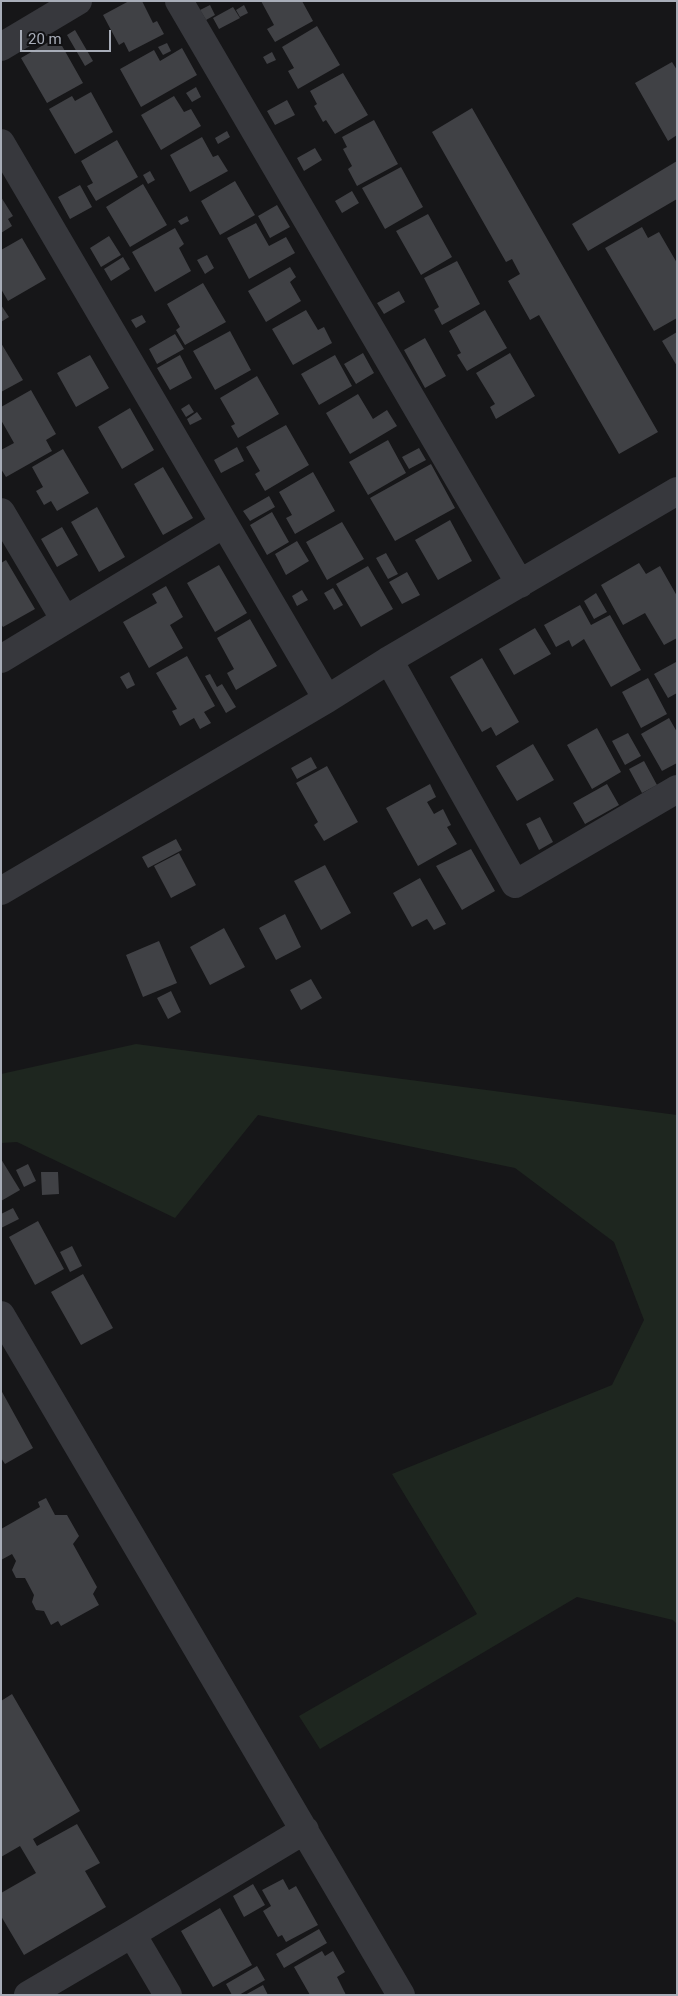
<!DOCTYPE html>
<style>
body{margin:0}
#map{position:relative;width:678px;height:1996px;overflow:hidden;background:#161618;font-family:Roboto,sans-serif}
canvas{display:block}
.frame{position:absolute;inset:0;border:2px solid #a8adb8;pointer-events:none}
.scale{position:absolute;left:20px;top:30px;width:91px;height:22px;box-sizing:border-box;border:2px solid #a8adb8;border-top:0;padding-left:6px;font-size:15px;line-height:18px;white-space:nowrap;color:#a8adb8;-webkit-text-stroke:4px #111113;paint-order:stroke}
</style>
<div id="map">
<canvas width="678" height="1996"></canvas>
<div class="frame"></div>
<div class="scale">20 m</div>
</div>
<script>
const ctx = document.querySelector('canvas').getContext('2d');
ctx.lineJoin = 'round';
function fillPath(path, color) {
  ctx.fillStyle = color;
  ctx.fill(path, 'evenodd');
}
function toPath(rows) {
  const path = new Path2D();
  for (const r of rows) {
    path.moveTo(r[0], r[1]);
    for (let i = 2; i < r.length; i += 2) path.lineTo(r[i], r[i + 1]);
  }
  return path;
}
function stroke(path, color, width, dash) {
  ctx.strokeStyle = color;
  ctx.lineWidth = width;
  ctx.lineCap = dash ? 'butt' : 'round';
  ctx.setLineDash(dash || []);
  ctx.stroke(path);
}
fillPath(toPath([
 [136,1044,677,1115,677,1624,673,1620,577,1597,320,1749,299,1716,477,1614,392,1474,612,1385,644,1320,614,1242,515,1168,258,1115,175,1218,17,1142,1,1143,1,1074]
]), '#1e261f');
fillPath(toPath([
 [129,1,142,1,153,23,157,21,164,34,129,52,124,42,119,45,103,15],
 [261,1,302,1,313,21,275,42,267,29,274,25],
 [210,5,215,15,206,20,200,10],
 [244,5,248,13,240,17,236,10],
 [233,7,240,18,219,29,213,18],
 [317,26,340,65,298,89,288,71,294,68,282,47],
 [75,30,93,61,85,66,67,35],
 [57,37,83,83,47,103,21,58],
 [167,43,171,51,163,55,158,47],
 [182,48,197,75,141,107,120,69,154,50,160,61],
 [272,52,276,60,267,64,263,57],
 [672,62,677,70,677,135,668,141,635,83],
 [343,73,368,115,335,134,326,120,323,122,314,106,317,104,310,91],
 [196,87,201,97,192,102,186,93],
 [91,92,113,132,75,154,49,109,72,96,75,101],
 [174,96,184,112,191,109,201,126,161,150,141,115],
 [287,100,295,115,275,125,267,111],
 [472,108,658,432,619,454,539,315,530,320,508,281,520,274,512,259,506,262,432,132],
 [374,120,398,164,357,186,348,169,352,166,343,149,347,147,342,137],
 [227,131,230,137,218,144,215,138],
 [202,137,213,157,218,155,228,171,190,192,170,155],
 [117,140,138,177,96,201,87,186,93,183,81,161],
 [315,148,322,160,304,171,297,158],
 [677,161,677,199,588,251,572,224],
 [401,167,423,207,385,229,362,188],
 [150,171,155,180,148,184,143,175],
 [235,181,255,215,220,235,201,201],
 [143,184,167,225,130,247,106,207],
 [80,185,92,207,70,219,58,197],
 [352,191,359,203,342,213,335,201],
 [1,197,13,216,8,219,12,226,1,233],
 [277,205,290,227,270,238,258,216],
 [428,214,452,257,421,275,396,231],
 [187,216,189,221,181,225,178,221],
 [256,223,269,246,286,237,295,253,249,279,227,238],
 [642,227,648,238,659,232,677,263,677,318,654,331,605,248],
 [175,228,184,244,179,248,191,271,155,292,132,252],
 [109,236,121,255,101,267,90,248],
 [22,238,46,279,8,301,1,289,1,250],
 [207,255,214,268,205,274,197,260],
 [123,257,130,269,111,281,104,269],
 [457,261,480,304,442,325,434,310,439,307,424,278],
 [290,267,296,277,290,282,301,301,266,322,248,291],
 [203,283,226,322,185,345,176,330,180,327,167,304],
 [399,291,405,302,384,314,377,303],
 [1,305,9,317,1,322],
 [306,310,318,330,324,327,332,343,293,365,272,329],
 [485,310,507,348,467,371,457,355,461,353,449,331],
 [142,315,146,322,136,328,131,320],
 [230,331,251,370,215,390,193,351],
 [677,332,677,366,662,341],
 [175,334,184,349,157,364,149,349],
 [425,338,446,376,425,388,404,350],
 [1,343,23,380,1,392],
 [363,353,374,373,356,384,344,364],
 [510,353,535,396,496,419,490,407,495,404,476,373],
 [90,355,109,388,76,407,57,373],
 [180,355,192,378,170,390,157,368],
 [335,355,352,386,319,405,301,374],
 [257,376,279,414,238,438,231,426,235,424,220,398],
 [31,390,56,434,46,440,52,451,6,477,1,469,1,450,14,443,1,420,1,407],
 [358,394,373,419,387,410,397,426,350,454,326,413],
 [189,404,194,412,186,417,181,409],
 [130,408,154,450,122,469,98,427],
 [197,412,202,419,190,425,187,419],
 [286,425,309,465,265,491,255,474,260,471,246,447],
 [388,440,406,473,368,495,349,462],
 [237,447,244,461,221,473,214,460],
 [419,448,426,460,409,469,402,457],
 [63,449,89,493,57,511,51,501,44,505,36,491,43,487,32,467],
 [431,464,455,508,395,541,370,498],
 [163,467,193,518,163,535,134,484],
 [313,472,335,511,295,534,286,518,292,515,279,492],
 [269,496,275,507,250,521,243,511],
 [97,507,125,557,99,572,71,522],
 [272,512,289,542,267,555,250,525],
 [450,520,472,561,438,580,415,540],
 [342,522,364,559,327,580,306,542],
 [62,527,78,555,57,567,41,539],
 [297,541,309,561,286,575,275,554],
 [386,553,398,574,388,579,376,558],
 [6,560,35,609,3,627,1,624,1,563],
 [639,563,646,574,660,566,677,596,677,638,664,645,645,613,623,625,601,585],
 [219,565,247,613,215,632,187,583],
 [368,566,393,609,361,627,336,584],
 [407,572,420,595,402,604,389,582],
 [166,586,183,617,170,625,183,648,149,668,123,622,157,603,152,594],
 [333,588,343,605,334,610,324,593],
 [302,590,308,600,297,606,292,596],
 [596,593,607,612,594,619,584,601],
 [580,605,591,625,610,615,641,670,611,687,584,639,572,647,569,640,556,647,544,625],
 [250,619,277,666,236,690,227,673,234,669,217,638],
 [535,628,551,654,514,675,499,649],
 [187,656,215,706,204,712,211,723,200,729,194,718,180,726,172,711,177,709,156,673],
 [482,658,519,722,496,736,491,727,482,732,450,677],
 [676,662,677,693,668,698,654,674],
 [129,672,135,685,127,689,120,677],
 [210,674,217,687,222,684,236,707,226,713,205,676],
 [648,678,667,714,641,728,622,692],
 [669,718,677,732,677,763,662,771,641,734],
 [597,728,621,772,592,789,567,745],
 [628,733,641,756,625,765,612,741],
 [533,744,554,780,517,801,496,766],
 [311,757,317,768,297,779,291,768],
 [644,761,657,785,642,793,629,769],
 [327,766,358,822,324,841,314,825,318,822,296,783],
 [430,784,436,797,427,802,434,814,443,809,451,825,447,827,457,844,418,866,386,808],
 [607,784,619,805,585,824,573,803],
 [540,817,553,842,539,850,526,824],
 [176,839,182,850,148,868,142,857],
 [471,849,495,891,462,910,436,866],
 [179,853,196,885,171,898,154,866],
 [325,865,351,913,321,930,294,881],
 [420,878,446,924,434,930,427,919,412,927,393,893],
 [285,914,301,947,276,960,259,928],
 [224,928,245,967,210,985,190,947],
 [159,941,177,983,143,997,126,955],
 [311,979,322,998,301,1010,290,990],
 [171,991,181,1012,168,1019,157,998],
 [1,1159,20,1190,1,1201],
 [28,1164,36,1181,24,1187,16,1170],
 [41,1172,58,1172,59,1194,42,1195],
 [13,1208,19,1219,1,1228,1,1214],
 [38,1221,64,1269,35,1285,9,1237],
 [72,1246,82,1266,70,1272,60,1252],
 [83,1274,113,1328,81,1345,51,1292],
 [1,1390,33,1448,5,1464,1,1458],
 [46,1498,55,1515,67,1515,79,1536,73,1544,97,1587,93,1594,99,1605,61,1626,58,1621,51,1625,44,1611,36,1610,32,1602,34,1595,25,1578,16,1578,12,1570,16,1561,12,1554,1,1560,1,1529,40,1507,38,1502],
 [12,1694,80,1811,33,1839,37,1846,77,1824,100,1863,85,1871,106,1907,24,1955,1,1916,1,1893,36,1873,20,1846,1,1857,1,1701],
 [283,1879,289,1890,296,1886,318,1925,286,1942,282,1935,278,1937,263,1911,271,1906,262,1890],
 [253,1884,265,1905,244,1917,233,1896],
 [220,1908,252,1965,213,1987,181,1931],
 [319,1929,327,1943,284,1968,276,1954],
 [322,1951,325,1956,333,1951,345,1972,337,1977,346,1995,310,1995,294,1967],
 [257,1966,265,1980,239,1995,232,1995,226,1984],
 [263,1985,268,1995,245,1995]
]), '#404145');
stroke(toPath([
 [179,1,520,584],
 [1,47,78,1],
 [1,143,327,699],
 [1,512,65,620],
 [1,659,224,524],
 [389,660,515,884,677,789],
 [1,891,327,699,389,660,677,491],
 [1,1315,401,1995],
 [132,1934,168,1995],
 [28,1995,132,1934,305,1830]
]), '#37383d', 28);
</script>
